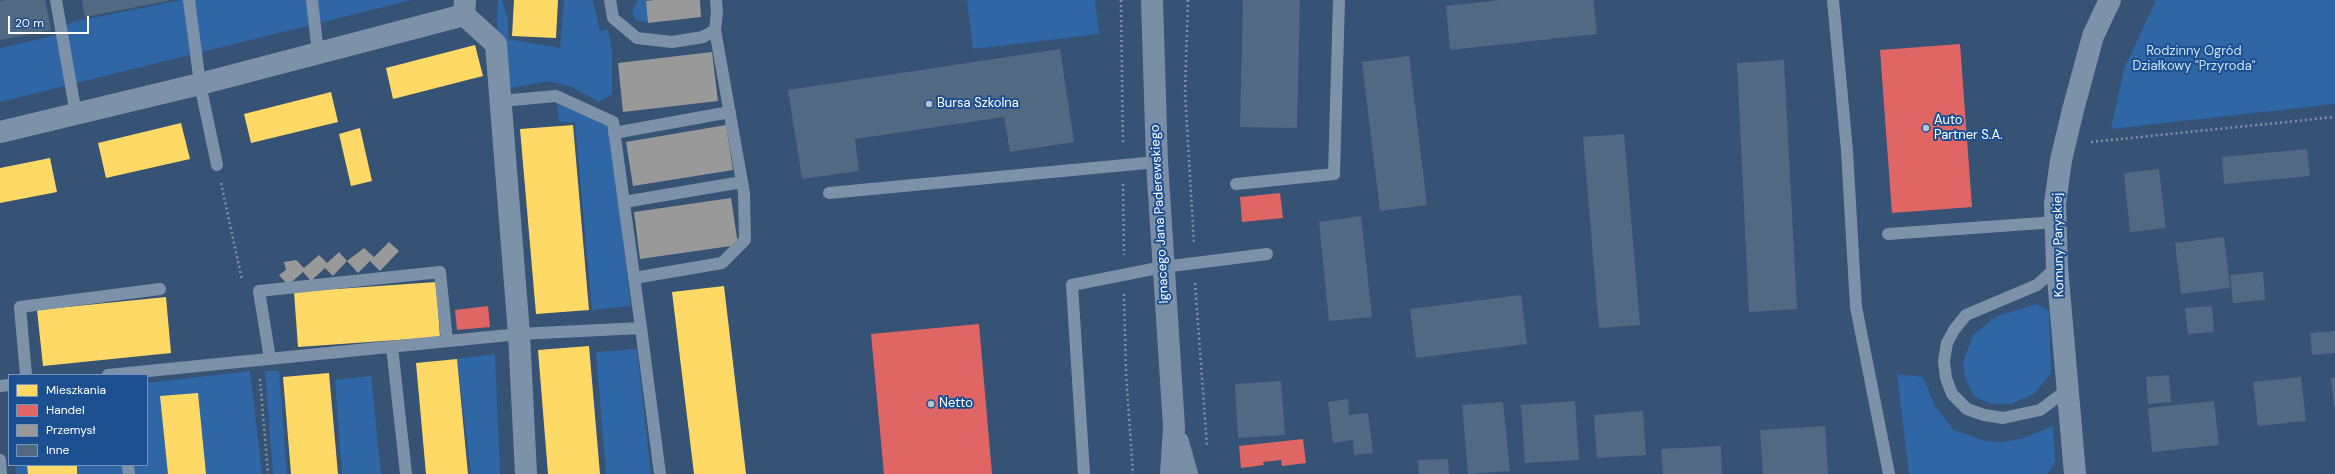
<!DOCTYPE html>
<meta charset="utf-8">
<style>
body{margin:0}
#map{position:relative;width:2335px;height:474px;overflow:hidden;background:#365274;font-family:"DM Sans",sans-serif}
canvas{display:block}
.legend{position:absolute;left:8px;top:374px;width:140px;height:92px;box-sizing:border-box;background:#1b4f8f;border:1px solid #7695bc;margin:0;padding:5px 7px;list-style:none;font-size:12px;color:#fff}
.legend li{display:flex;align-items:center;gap:8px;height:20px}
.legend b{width:20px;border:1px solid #7695bc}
.scale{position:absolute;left:8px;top:16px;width:81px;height:18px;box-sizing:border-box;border:2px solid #fff;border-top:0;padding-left:5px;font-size:12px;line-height:14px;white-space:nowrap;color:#fff;-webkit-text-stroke:3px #1b4f8f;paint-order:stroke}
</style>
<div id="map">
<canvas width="2335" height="474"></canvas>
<ul class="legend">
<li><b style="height:11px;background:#ffd966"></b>Mieszkania</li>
<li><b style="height:11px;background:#e06666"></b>Handel</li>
<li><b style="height:11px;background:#999"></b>Przemysł</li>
<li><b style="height:11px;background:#526984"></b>Inne</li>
</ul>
<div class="scale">20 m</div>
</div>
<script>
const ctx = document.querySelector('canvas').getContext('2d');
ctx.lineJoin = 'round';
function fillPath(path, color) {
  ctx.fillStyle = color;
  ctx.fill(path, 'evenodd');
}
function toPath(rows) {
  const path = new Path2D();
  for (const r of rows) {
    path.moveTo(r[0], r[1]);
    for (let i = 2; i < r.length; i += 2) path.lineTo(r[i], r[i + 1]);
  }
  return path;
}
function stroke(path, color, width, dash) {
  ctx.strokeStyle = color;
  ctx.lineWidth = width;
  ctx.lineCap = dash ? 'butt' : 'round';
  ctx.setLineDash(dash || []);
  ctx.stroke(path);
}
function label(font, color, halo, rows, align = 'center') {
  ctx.font = font + ' "DM Sans",sans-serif';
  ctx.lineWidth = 4;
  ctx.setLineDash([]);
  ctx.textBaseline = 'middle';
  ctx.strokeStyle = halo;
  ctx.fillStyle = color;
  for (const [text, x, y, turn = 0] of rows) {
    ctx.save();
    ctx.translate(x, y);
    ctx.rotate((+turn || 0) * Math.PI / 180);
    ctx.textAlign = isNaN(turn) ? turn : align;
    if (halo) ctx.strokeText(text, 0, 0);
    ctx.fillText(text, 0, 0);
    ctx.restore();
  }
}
fillPath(toPath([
 [181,0,412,0,0,102,0,48,53,36,72,22],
 [498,0,502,0,508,20,508,39,560,48,564,0,593,0,600,31,608,29,612,51,612,94,599,102,572,87,549,81,504,89,500,37,497,27],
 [638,0,647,0,651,22,636,21,632,11],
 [967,0,1095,0,1099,34,973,49],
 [2156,0,2335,0,2335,104,2111,129,2124,69],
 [557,101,609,127,631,306,592,310,575,122,559,122],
 [2037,304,2049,311,2051,373,2034,394,2011,404,1992,404,1975,397,1965,379,1963,362,1973,335,1997,316],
 [637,349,651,474,606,474,596,352],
 [495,354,500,474,471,474,457,359],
 [250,371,262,474,16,474,15,465,147,465,147,383],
 [265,371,279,371,287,474,273,474],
 [1897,374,1923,377,1935,406,1954,430,1985,441,2004,442,2023,438,2053,426,2055,462,2048,474,1909,474],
 [371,376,381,474,342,474,335,380]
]), '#2f66a5');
fillPath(toPath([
 [514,0,558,0,556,38,512,36],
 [475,45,483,76,393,99,386,68],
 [331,92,338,122,251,143,244,114],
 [181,123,190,159,106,178,98,143],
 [573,125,589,310,536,314,520,129],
 [360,128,372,181,351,186,339,134],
 [50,158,57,192,0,203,0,168],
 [436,282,440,337,298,347,294,292],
 [724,286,746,474,694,474,672,292],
 [166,297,171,353,43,366,37,310],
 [589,346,600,474,548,474,538,350],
 [457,359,468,474,426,474,416,363],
 [329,373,338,474,291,474,283,377],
 [198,393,206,474,168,474,160,396],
 [27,465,77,465,77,474,28,474]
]), '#ffd966');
fillPath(toPath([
 [1960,44,1972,207,1892,213,1880,50],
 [1280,193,1283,218,1242,222,1240,197],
 [488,306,490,327,457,330,455,310],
 [979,324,992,474,884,474,871,334],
 [1303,439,1306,463,1282,466,1281,460,1263,462,1264,465,1241,468,1239,446]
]), '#e06666');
fillPath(toPath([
 [654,0,700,0,701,17,648,23,646,1],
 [712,52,718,101,623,112,618,63],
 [726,125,733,170,633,186,626,142],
 [731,198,738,245,640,259,634,212],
 [389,242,399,251,380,271,370,261,358,273,347,261,364,248,374,257],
 [339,252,347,261,333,276,325,268,311,281,303,272,288,285,279,275,286,270,284,262,296,260,304,268,319,255,327,263]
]), '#999');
fillPath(toPath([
 [6,0,45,0,51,30,0,40,0,1],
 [82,0,168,0,168,1,85,17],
 [1243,0,1300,0,1297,128,1240,127],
 [1500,0,1593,0,1597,34,1450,50,1446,6],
 [1060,49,1074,142,1010,152,1004,117,855,139,859,171,802,179,788,90],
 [1409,56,1427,205,1380,211,1362,62],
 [1784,60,1797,309,1749,312,1737,63],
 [1624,134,1640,325,1599,328,1583,137],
 [2307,149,2310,176,2224,184,2222,157],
 [2159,169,2166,228,2130,232,2124,173],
 [1361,216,1372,317,1329,321,1319,222],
 [2224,237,2230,288,2181,294,2175,243],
 [2263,272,2265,300,2233,303,2230,275],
 [1521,295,1527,344,1416,358,1410,309],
 [2212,306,2214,332,2188,334,2185,308],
 [2335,331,2335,353,2312,355,2310,333],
 [2169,375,2171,402,2148,404,2146,377],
 [2301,377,2306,421,2258,426,2253,382],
 [2331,378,2335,378,2335,407,2334,407],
 [1281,381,1285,435,1238,438,1235,384],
 [1348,399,1349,415,1368,413,1373,453,1354,455,1353,440,1333,443,1328,402],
 [1575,401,1579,460,1525,463,1521,405],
 [2214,401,2219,445,2152,452,2148,408],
 [1503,402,1510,471,1468,474,1462,405],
 [1643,411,1646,455,1597,458,1594,415],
 [1825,426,1828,474,1763,474,1760,430],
 [1721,446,1722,474,1663,474,1661,449],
 [1448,459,1449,474,1419,474,1418,460]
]), '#526984');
stroke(toPath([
 [1121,0,1123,145],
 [1188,0,1185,92,1194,244],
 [2091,142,2335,117],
 [221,183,242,280],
 [1123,184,1124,255],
 [1195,283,1207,446],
 [1124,294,1126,374,1133,474],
 [260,379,268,474]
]), '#7d92a8', 2.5, [2, 3]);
stroke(toPath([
 [56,0,76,114],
 [189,0,200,84,217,165],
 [312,0,318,53],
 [610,0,613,18,637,38,672,42,703,37,715,30,717,12,716,0],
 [1833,0,1847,151,1856,307,1889,474],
 [501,101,556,96,613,122,641,328],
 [614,133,730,112],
 [1236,184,1334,174,1339,0],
 [829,193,1157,162],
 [624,202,742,182],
 [1888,234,2056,222],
 [2057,267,2037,285,1966,315,1954,330,1947,343,1944,361,1946,378,1952,394,1967,409,1984,415,2003,418,2040,410,2067,390],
 [634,278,722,263,745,240,744,193,715,30],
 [392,347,406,474],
 [270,359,259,291,440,272,447,341],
 [26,375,20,307,160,289],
 [108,375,519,334,641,328,660,474],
 [0,386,9,385],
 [0,460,1,474],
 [128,465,129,474],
 [1084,474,1072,285,1163,267,1267,254]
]), '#7d92a8', 12);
stroke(toPath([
 [464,15,496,44,519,334,526,474],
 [0,132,200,84,464,15,465,0],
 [2075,474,2057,267,2055,204,2061,160,2073,110,2093,36,2110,0]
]), '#7d92a8', 22);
stroke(toPath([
 [1152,0,1157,162,1174,427,1171,474],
 [1178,442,1187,474]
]), '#798da4', 22);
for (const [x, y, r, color] of [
 [929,104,4,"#b9c2ce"],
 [1926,128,4,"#b9c2ce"],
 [931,404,4,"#b9c2ce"]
]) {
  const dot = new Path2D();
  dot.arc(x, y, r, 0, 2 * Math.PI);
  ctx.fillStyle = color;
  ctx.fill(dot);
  stroke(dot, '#1b4f8f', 1.5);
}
label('13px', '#cfe3fa', '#1b4f8f', [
 ["Rodzinny Ogród",2194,52],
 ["Działkowy \"Przyroda\"",2194,67]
]);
label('13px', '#fff', '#1b4f8f', [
 ["Bursa Szkolna",937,104],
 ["Auto",1934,121],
 ["Partner S.A.",1934,136],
 ["Netto",939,404]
], 'left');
label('13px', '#fff', '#1b4f8f', [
 ["Ignacego Jana Paderewskiego",1160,214,-93],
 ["Komuny Paryskiej",2059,245,-91]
]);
</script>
